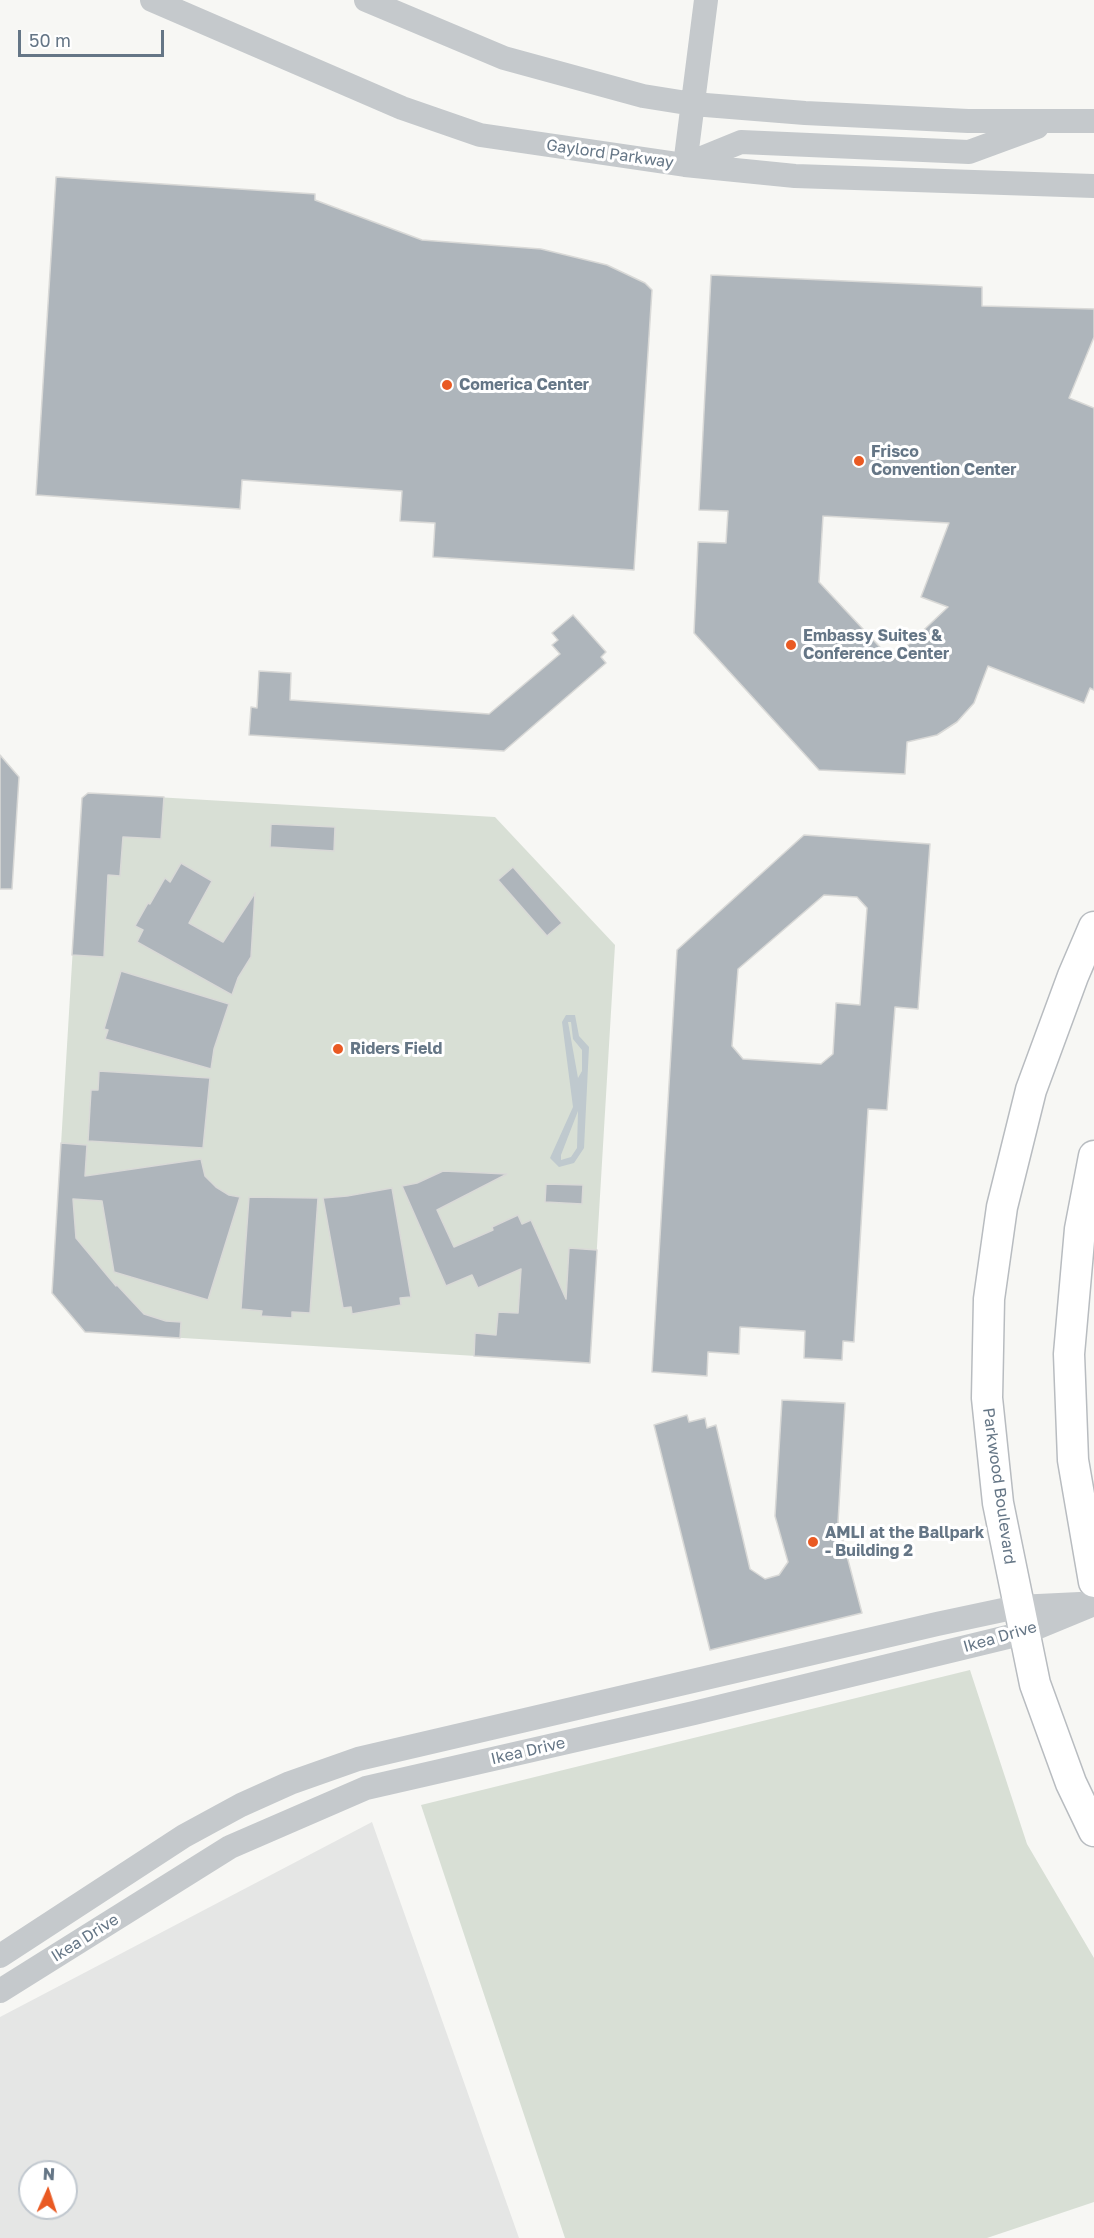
<!DOCTYPE html>
<style>
body{margin:0}
#map{position:relative;width:1094px;height:2238px;overflow:hidden;background:#f7f7f4;font-family:"Golos Text",sans-serif}
canvas{display:block}
.north{position:absolute;left:18px;top:2160px;width:60px;height:60px;box-sizing:border-box;background:#fff;border:2px solid #c1c8cf;border-radius:50%;rotate:3deg;font-size:16px;font-weight:700;line-height:24px;text-align:center;color:#657686}
.north::after{content:'';display:block;margin:auto;width:21px;height:27px;background:#e95a23;clip-path:polygon(50% 0,100% 100%,50% 72%,0 100%)}
.scale{position:absolute;left:18px;top:30px;width:146px;height:27px;box-sizing:border-box;border:3px solid #657686;border-top:0;padding-left:8px;font-size:18px;line-height:21px;white-space:nowrap;color:#657686;-webkit-text-stroke:4px #fff;paint-order:stroke}
</style>
<div id="map">
<canvas width="1094" height="2238"></canvas>
<div class="north">N</div>
<div class="scale">50 m</div>
</div>
<script>
const ctx = document.querySelector('canvas').getContext('2d');
ctx.lineJoin = 'round';
function fillPath(path, color) {
  ctx.fillStyle = color;
  ctx.fill(path, 'evenodd');
}
function toPath(rows) {
  const path = new Path2D();
  for (const r of rows) {
    path.moveTo(r[0], r[1]);
    for (let i = 2; i < r.length; i += 2) path.lineTo(r[i], r[i + 1]);
  }
  return path;
}
function stroke(path, color, width, dash) {
  ctx.strokeStyle = color;
  ctx.lineWidth = width;
  ctx.lineCap = dash ? 'butt' : 'round';
  ctx.setLineDash(dash || []);
  ctx.stroke(path);
}
function label(font, color, halo, rows, align = 'center') {
  ctx.font = font + ' "Golos Text",sans-serif';
  ctx.lineWidth = 6;
  ctx.setLineDash([]);
  ctx.textBaseline = 'middle';
  ctx.strokeStyle = halo;
  ctx.fillStyle = color;
  for (const [text, x, y, turn = 0] of rows) {
    ctx.save();
    ctx.translate(x, y);
    ctx.rotate((+turn || 0) * Math.PI / 180);
    ctx.textAlign = isNaN(turn) ? turn : align;
    if (halo) ctx.strokeText(text, 0, 0);
    ctx.fillText(text, 0, 0);
    ctx.restore();
  }
}
fillPath(toPath([
 [372,1822,519,2238,0,2238,0,2017],
 [30,2172,66,2172,66,2208,30,2208]
]), '#e5e6e5');
fillPath(toPath([
 [88,793,495,817,615,945,590,1363,85,1332,52,1293,82,798],
 [970,1670,1027,1844,1094,1958,1094,2202,987,2238,565,2238,421,1805]
]), '#d8dfd5');
fillPath(toPath([
 [566,1015,575,1015,579,1036,589,1047,584,1148,574,1163,559,1167,550,1158,573,1107,562,1022],
 [568,1022,571,1022,573,1039,582,1050,582,1071,578,1078],
 [578,1111,577,1148,571,1157,561,1160,561,1155]
]), '#bfc9ce');
const building = toPath([
 [56,177,315,194,315,200,422,240,541,249,607,265,645,283,652,290,634,570,433,557,435,523,400,521,402,491,242,480,240,509,36,495,56,177],
 [711,275,982,287,982,306,1094,309,1094,337,1069,398,1094,408,1094,690,1090,688,1084,703,988,666,974,703,957,722,937,735,907,742,905,774,819,770,694,633,698,542,726,543,728,511,699,510,711,275],
 [823,516,949,523,921,597,948,607,892,660,819,582,823,516],
 [573,615,606,652,601,657,606,663,504,751,249,735,251,707,257,708,259,671,291,673,290,700,489,714,560,654,552,645,558,640,552,633,573,615],
 [0,755,19,777,12,889,0,889,0,755],
 [88,793,164,797,161,839,123,837,120,876,108,875,104,957,72,955,82,798,88,793],
 [271,824,335,827,334,851,270,847,271,824],
 [804,835,930,844,918,1009,895,1007,887,1110,868,1109,854,1342,843,1341,842,1360,804,1358,805,1331,740,1327,739,1354,708,1352,707,1376,652,1372,677,950,804,835],
 [824,895,857,897,867,908,860,1005,836,1003,833,1054,821,1064,743,1059,732,1046,738,969,824,895],
 [181,863,212,881,189,923,223,942,255,893,251,957,238,978,232,995,137,942,143,930,135,926,148,903,150,904,165,878,170,882,181,863],
 [513,867,562,923,547,936,498,880,513,867],
 [121,971,229,1004,214,1049,211,1069,105,1039,108,1030,104,1029,121,971],
 [99,1071,210,1078,203,1148,88,1141,91,1090,98,1090,99,1071],
 [61,1143,87,1145,85,1176,201,1159,205,1176,216,1187,229,1195,240,1197,208,1300,114,1272,102,1201,73,1199,76,1238,116,1286,116,1284,144,1314,166,1321,181,1322,180,1338,85,1332,52,1293,61,1143],
 [443,1171,507,1174,437,1210,454,1247,493,1230,492,1227,518,1215,522,1224,531,1220,566,1299,569,1248,597,1250,590,1363,474,1356,475,1333,496,1335,498,1312,518,1313,521,1269,478,1288,472,1275,446,1286,402,1186,417,1183,443,1171],
 [546,1184,583,1185,582,1204,545,1202,546,1184],
 [392,1188,411,1297,400,1298,401,1305,352,1314,351,1307,343,1308,323,1198,347,1196,392,1188],
 [249,1197,318,1198,310,1313,292,1312,292,1318,261,1316,262,1311,241,1309,249,1197],
 [782,1400,845,1403,838,1522,862,1613,710,1650,654,1425,687,1415,689,1422,705,1418,707,1428,716,1425,750,1569,765,1579,779,1575,788,1562,775,1516,782,1400]
]);
fillPath(building, '#aeb5bb');
stroke(building, '#d9d9d7', 1.5);
const major = toPath([
 [1094,927,1073,976,1031,1090,1002,1207,989,1299,987,1398,998,1503,1035,1684,1071,1783,1094,1831],
 [1094,1156,1080,1229,1069,1354,1073,1460,1094,1582]
]);
stroke(major, '#b8bcc0', 33);
stroke(toPath([
 [152,0,402,108,480,135,685,165,795,176,1094,186],
 [366,0,504,58,643,96,693,104,805,113,968,121,1094,121],
 [687,164,741,142,969,152,1037,127],
 [685,165,706,0],
 [0,1956,184,1836,241,1805,290,1783,358,1759,937,1624,1017,1607,1080,1604],
 [0,1991,230,1847,366,1788,694,1713,1024,1633,1094,1604]
]), '#c5c9cc', 24);
stroke(major, '#fff', 30);
for (const [x, y, r, color] of [
 [447,385,6,"#e95a23"],
 [859,461,6,"#e95a23"],
 [791,645,6,"#e95a23"],
 [338,1049,6,"#e95a23"],
 [813,1542,6,"#e95a23"]
]) {
  const dot = new Path2D();
  dot.arc(x, y, r, 0, 2 * Math.PI);
  ctx.fillStyle = color;
  ctx.fill(dot);
  stroke(dot, '#fff', 2);
}
label('16px', '#657686', '#fff', [
 ["Gaylord Parkway",610,154,8],
 ["Parkwood Boulevard",999,1486,82],
 ["Ikea Drive",1000,1637,-16],
 ["Ikea Drive",528,1751,-13],
 ["Ikea Drive",85,1938,-32]
]);
label('bold 16px', '#657686', '#fff', [
 ["Comerica Center",459,385],
 ["Frisco",871,452],
 ["Convention Center",871,470],
 ["Embassy Suites &",803,636],
 ["Conference Center",803,654],
 ["Riders Field",350,1049],
 ["AMLI at the Ballpark",825,1533],
 ["- Building 2",825,1551]
], 'left');
</script>
